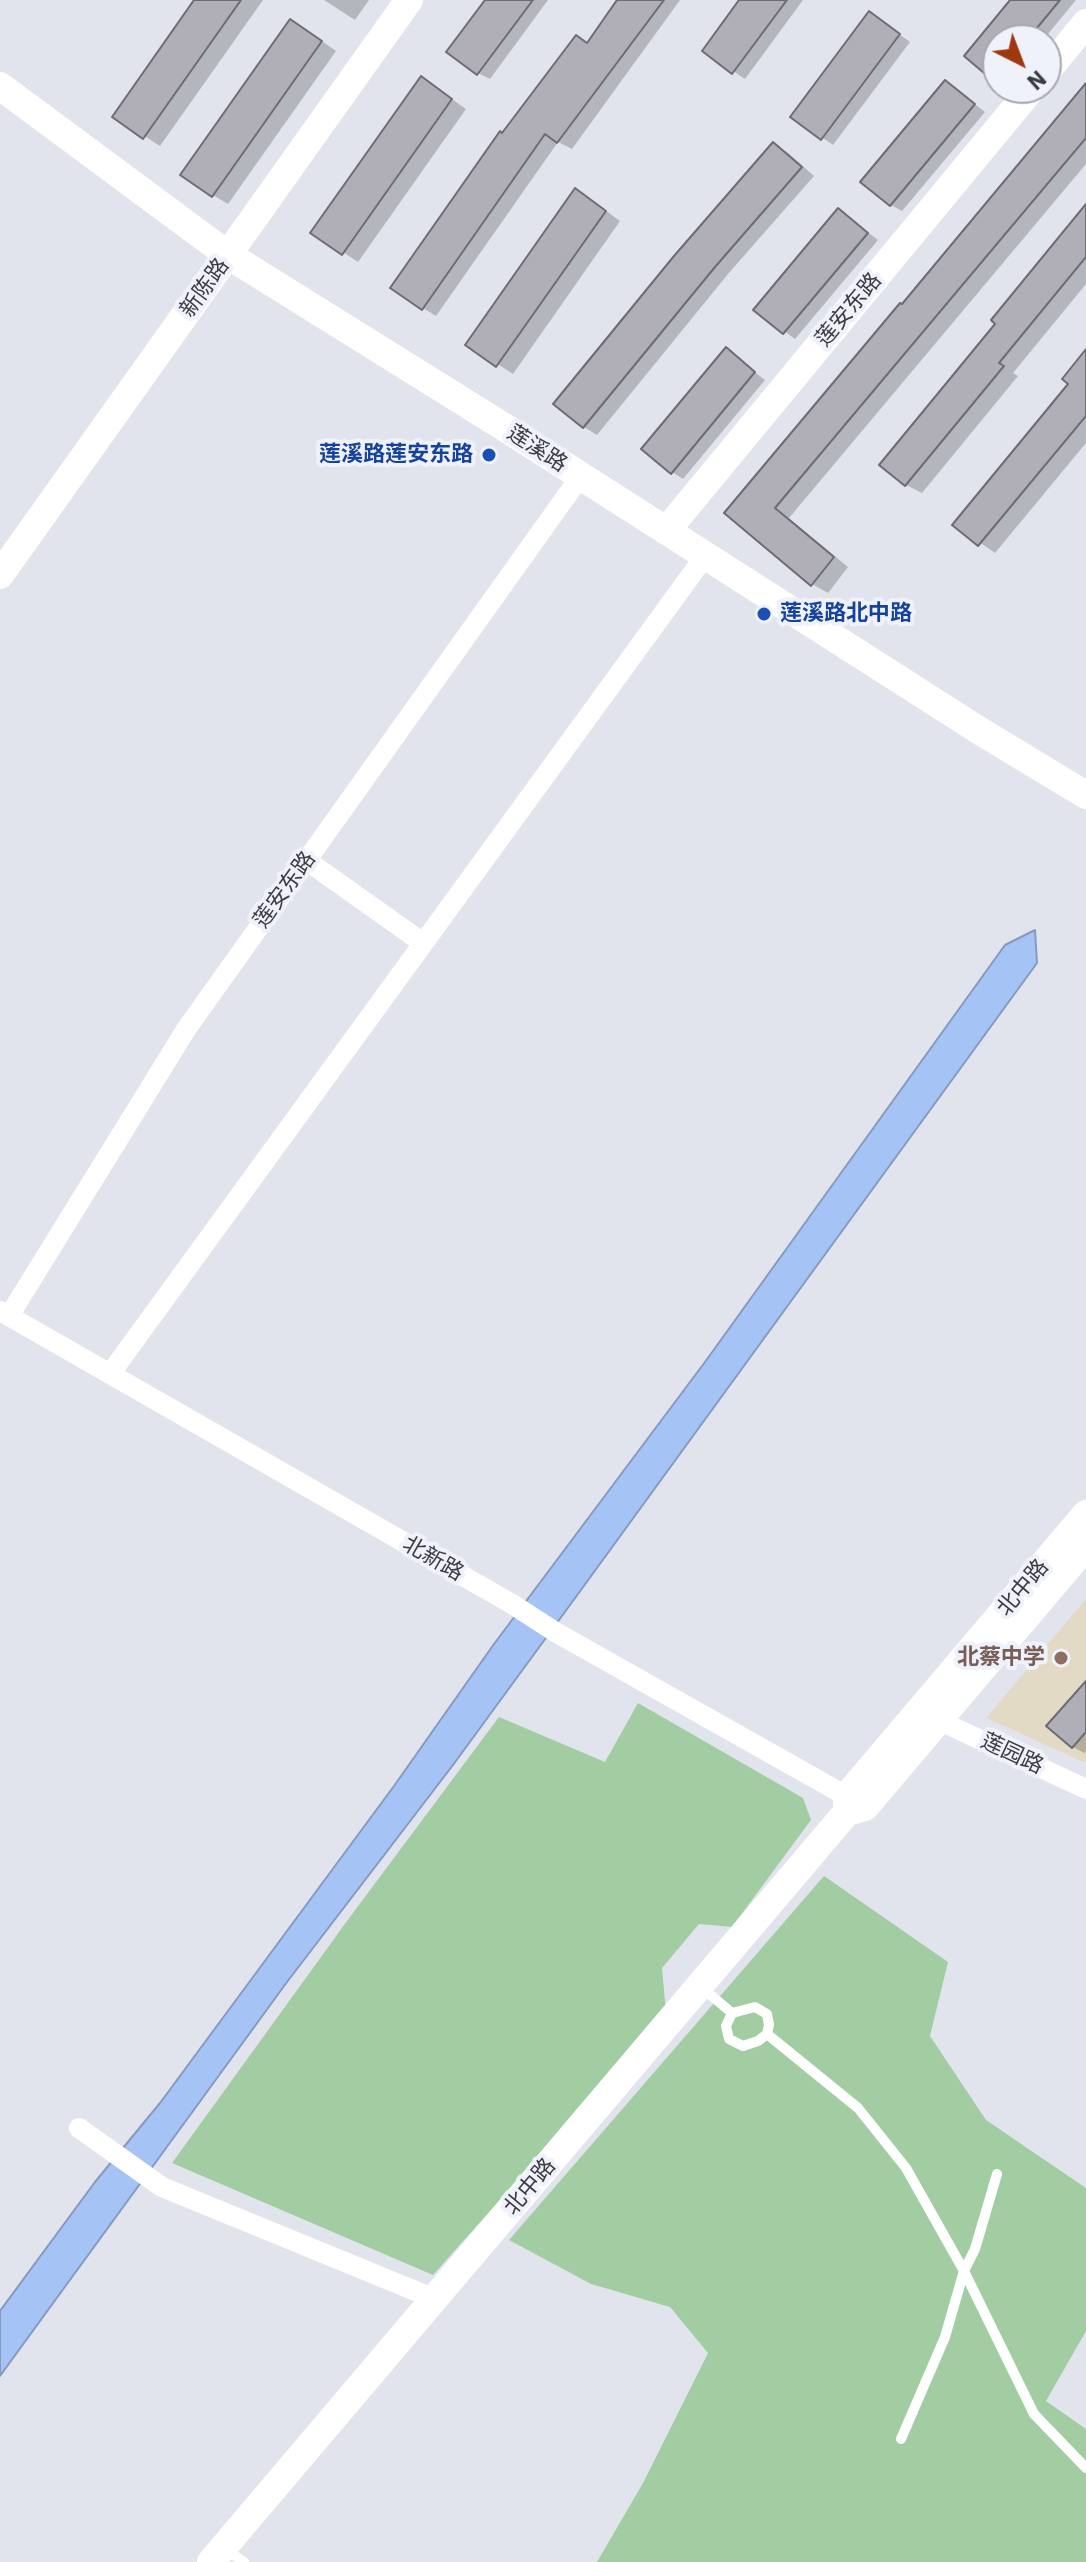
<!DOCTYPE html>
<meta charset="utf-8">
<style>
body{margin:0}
#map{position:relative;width:1086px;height:2562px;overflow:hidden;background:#e2e4ed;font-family:"IBM Plex Sans",sans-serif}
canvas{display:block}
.north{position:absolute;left:982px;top:24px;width:80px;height:80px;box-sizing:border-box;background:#eff1fb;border:2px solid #a7a9b0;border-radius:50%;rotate:138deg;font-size:22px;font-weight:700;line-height:32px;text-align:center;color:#3c3c40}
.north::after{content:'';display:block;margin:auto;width:28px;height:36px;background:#9f390d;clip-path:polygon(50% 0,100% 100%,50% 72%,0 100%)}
</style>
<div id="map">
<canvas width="1086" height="2562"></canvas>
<div class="north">N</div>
</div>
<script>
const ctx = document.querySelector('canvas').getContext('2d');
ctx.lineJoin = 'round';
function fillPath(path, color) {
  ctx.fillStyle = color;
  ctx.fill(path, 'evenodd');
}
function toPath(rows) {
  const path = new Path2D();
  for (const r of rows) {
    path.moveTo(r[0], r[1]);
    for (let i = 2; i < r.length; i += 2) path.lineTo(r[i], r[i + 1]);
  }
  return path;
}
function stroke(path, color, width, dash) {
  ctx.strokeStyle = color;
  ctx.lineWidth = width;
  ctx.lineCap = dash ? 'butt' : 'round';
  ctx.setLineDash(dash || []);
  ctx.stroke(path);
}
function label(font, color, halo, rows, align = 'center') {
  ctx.font = font + ' "IBM Plex Sans","Noto Sans SC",sans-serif';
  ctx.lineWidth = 8;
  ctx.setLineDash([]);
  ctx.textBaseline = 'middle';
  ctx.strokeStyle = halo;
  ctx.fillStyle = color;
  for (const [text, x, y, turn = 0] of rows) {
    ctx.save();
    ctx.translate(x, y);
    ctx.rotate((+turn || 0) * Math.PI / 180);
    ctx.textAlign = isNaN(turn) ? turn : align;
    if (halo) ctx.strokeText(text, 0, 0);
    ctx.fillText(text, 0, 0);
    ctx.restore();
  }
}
fillPath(toPath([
 [1086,1599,1086,1763,986,1718]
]), '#e3dac5');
fillPath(toPath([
 [638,1703,803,1798,811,1820,732,1927,699,1924,662,1968,666,2013,433,2275,172,2163,347,1921,499,1717,605,1762],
 [824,1876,948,1962,930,2036,986,2120,1086,2188,1086,2331,1046,2401,1086,2429,1086,2562,597,2562,643,2483,708,2353,670,2307,591,2284,509,2240]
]), '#a2cda2');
const water = toPath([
 [1035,930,1037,963,570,1605,453,1765,287,1982,0,2376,0,2311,95,2182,160,2103,394,1786,494,1644,705,1362,1005,945,1035,930]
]);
fillPath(water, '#a6c3f5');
stroke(water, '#869abf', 2);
fillPath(toPath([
 [197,0,263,0,160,146,115,117],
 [324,0,369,0,355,20],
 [487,0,548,0,490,79,478,73],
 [620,0,680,0,572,149,558,142,436,316,423,308,503,135,589,44],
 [742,0,803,0,745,79,704,51],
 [1013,0,1076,0,1043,40,998,40,998,81,966,56],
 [870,13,910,42,833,145,793,117],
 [306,30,336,51,228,204,213,195],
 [946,82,985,112,902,211,891,205],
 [1086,86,1086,164,789,518,848,567,828,593,812,584,727,512,903,307],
 [436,88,466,109,358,262,313,232],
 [773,144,787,152,814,176,728,274,597,435,584,427],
 [591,200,620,221,513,374,468,345],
 [1086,207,1086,284,1013,373,1018,376,922,493,906,485,882,465,998,324],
 [838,210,878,240,795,339,756,310],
 [726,350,765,380,683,479,672,472],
 [1086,352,1086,443,995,553,955,525,1071,384],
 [1086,1684,1086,1751,1084,1753,1073,1747]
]), '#0003');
const building = toPath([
 [194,0,241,0,143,139,112,117,194,0],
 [485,0,533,0,477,75,446,52,485,0],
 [617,0,664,0,557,143,545,134,422,310,390,288,500,131,502,133,576,35,587,43,617,0],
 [739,0,787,0,732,74,702,51,739,0],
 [1010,0,1060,0,1027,40,998,40,998,85,964,56,1010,0],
 [869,11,900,34,821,140,790,117,869,11],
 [290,19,322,41,212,197,180,175,290,19],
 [421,76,452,99,342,255,310,233,421,76],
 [945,80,975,104,890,206,860,182,945,80],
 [1086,83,1086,138,775,508,834,557,811,586,724,513,900,303,902,304,1086,83],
 [773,142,802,167,715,267,583,428,553,404,674,256,773,142],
 [575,188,606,211,496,367,465,345,575,188],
 [1086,204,1086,257,999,363,1004,366,905,486,879,465,995,324,991,320,1086,204],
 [838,208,868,233,783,334,753,310,838,208],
 [726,347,755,372,671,474,641,449,726,347],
 [1086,349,1086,416,978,546,952,525,1068,384,1062,379,1086,349],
 [1086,1681,1086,1732,1072,1748,1046,1726,1086,1681]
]);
fillPath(building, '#b0afb8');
stroke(building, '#6d6b74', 2);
stroke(toPath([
 [700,1986,732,2013],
 [755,2007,767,2014,769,2025,767,2034,758,2041,743,2046,729,2039,726,2026,732,2013,755,2007],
 [767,2034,858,2108,906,2168,964,2271,1034,2414,1086,2468],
 [901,2439,945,2337,964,2271,975,2249,997,2174],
 [225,2549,244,2562]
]), '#fff', 10);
stroke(toPath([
 [306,860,423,943],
 [0,1311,512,1604,557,1633,857,1802],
 [9,1316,187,1028,580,477],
 [110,1374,705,556],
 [938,1720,1086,1789],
 [79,2128,162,2187,435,2299]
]), '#fff', 20);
stroke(toPath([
 [1046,72,1086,23],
 [0,86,228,255,504,427,980,731,1086,795],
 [666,531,1032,88],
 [0,575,409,0],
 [847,1812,847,1796,1086,1514],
 [211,2562,847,1812,865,1807,1086,1546]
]), '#fff', 28);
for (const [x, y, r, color] of [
 [489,455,8,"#1a4fb4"],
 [764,614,8,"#1a4fb4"],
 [1061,1658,8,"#8d6e63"]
]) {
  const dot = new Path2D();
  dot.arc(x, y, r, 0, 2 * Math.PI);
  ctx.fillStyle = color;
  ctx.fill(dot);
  stroke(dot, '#eff1fb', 3);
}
label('22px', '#3c3c40', '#eff1fb', [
 ["新陈路",205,288,-54],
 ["莲安东路",849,310,-50],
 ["莲溪路",537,449,33],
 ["莲安东路",285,890,-54],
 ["北新路",433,1559,30],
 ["北中路",1023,1588,-50],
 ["莲园路",1012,1754,25],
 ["北中路",530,2187,-50]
]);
label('bold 22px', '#164399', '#eff1fb', [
 ["莲溪路莲安东路",473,455],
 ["莲溪路北中路",780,614,"left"]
], 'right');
label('bold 22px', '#785e54', '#eff1fb', [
 ["北蔡中学",1045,1658]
], 'right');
</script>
